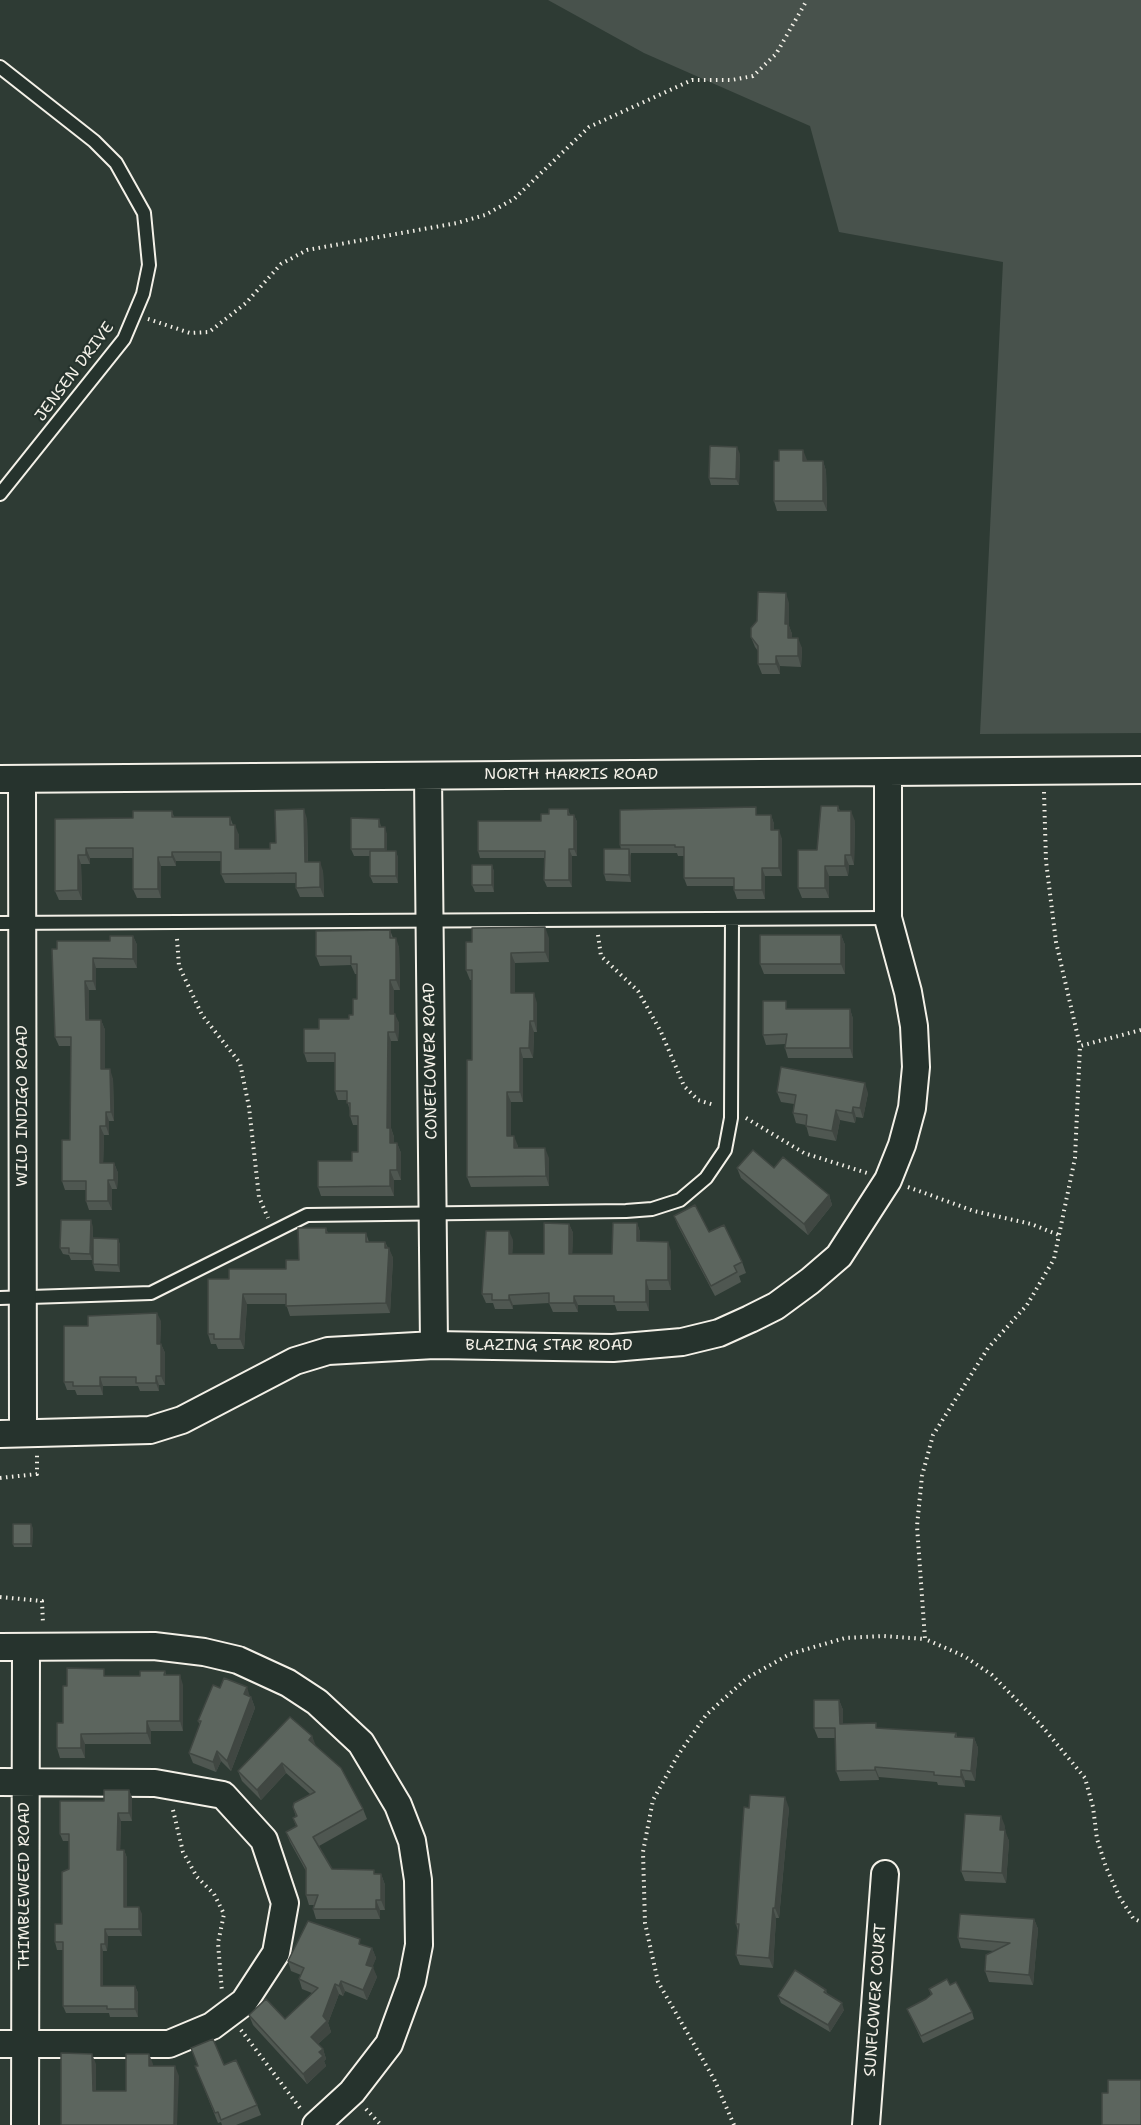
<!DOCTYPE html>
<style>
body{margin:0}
canvas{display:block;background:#2e3b34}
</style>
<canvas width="1141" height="2125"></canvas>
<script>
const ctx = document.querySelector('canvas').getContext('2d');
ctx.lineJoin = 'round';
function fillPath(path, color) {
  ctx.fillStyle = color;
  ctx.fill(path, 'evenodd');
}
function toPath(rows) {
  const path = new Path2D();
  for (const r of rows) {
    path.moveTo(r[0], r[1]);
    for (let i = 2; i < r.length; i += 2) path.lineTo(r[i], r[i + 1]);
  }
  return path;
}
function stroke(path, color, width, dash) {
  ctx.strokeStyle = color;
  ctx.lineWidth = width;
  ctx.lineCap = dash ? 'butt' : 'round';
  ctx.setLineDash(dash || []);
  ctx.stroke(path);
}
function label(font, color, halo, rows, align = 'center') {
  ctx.font = font + ' "Shantell Sans",sans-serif';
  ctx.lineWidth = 4.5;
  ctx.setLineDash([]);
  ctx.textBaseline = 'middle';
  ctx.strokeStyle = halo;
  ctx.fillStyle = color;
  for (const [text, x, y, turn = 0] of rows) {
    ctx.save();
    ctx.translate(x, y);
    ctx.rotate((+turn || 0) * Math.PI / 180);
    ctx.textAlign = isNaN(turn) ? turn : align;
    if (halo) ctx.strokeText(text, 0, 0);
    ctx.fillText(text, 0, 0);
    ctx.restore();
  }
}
fillPath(toPath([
 [548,0,1141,0,1141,733,980,734,1003,262,839,232,810,126,644,53]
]), '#48524c');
const service = toPath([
 [0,67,94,141,116,163,144,213,149,265,143,294,124,339,0,494],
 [0,923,888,918],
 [0,1298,151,1293,307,1215,626,1211,652,1209,680,1200,706,1178,725,1150,731,1118,732,919]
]);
const minor = toPath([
 [428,776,434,1345],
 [0,779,1141,770],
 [22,779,23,1433],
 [0,1434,150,1430,182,1420,295,1361,328,1351,434,1345,613,1348,682,1342,719,1333,750,1319,776,1306,810,1281,839,1256,888,1180,902,1145,912,1108,916,1067,914,1026,908,992,888,918,888,774],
 [0,1647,154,1646,204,1652,238,1660,288,1683,317,1702,361,1743,398,1805,412,1841,418,1880,419,1945,412,1981,389,2044,352,2092,316,2125],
 [0,1782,155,1783,223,1795,264,1840,285,1903,276,1953,244,2002,212,2026,169,2044,0,2044],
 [25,2125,26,1647],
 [866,2125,885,1874]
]);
stroke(service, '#f4f1e8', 16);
stroke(minor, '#f4f1e8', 30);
stroke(toPath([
 [148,319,190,333,209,332,246,303,281,264,307,250,457,223,485,215,514,199,589,127,692,80,732,80,753,76,776,54,807,0],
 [1044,792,1046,861,1056,942,1080,1046],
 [598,935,601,956,638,991,661,1032,684,1086,698,1100,714,1105],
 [177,939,179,966,202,1015,240,1063,249,1107,259,1197,268,1218],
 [1141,1030,1080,1046,1075,1158,1054,1259,1027,1305,988,1348,933,1435,922,1476,917,1526,925,1639,964,1656,992,1675,1041,1725,1085,1778,1093,1807,1097,1839,1106,1867,1120,1898,1133,1918,1141,1922],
 [746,1118,804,1153,867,1173],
 [908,1187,974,1211,1031,1224,1059,1235],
 [0,1478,37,1474,37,1455],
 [0,1597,42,1601,43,1624],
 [173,1810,183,1852,197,1877,214,1894,224,1914,218,1943,222,1992],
 [241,2030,300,2108],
 [366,2109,381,2125],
 [734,2125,714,2079,658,1982,645,1923,643,1852,653,1800,678,1755,706,1715,747,1678,790,1654,845,1638,883,1636,925,1639]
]), '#f4f1e8', 4, [1.5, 4.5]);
stroke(service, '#26332d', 12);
stroke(minor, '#26332d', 26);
fillPath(toPath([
 [740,454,739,485,711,485,709,478],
 [807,461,823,461,826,471,827,511,777,511,774,501],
 [789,603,789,626,792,634,792,638,802,648,801,667,780,666,780,674,762,674,758,664,758,651,755,647,751,637],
 [838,806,840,811,855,821,854,865,849,865,848,876,829,876,829,898,802,898,798,888],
 [568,809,570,815,574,815,577,822,577,856,572,856,572,887,547,887,544,880,545,858,480,858,478,851,541,821,549,814],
 [172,811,174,817,230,817,233,825,239,835,239,849,270,849,276,843,307,819,308,862,323,871,324,897,300,897,296,888,296,883,225,883,221,874,221,861,176,861,176,866,161,866,161,898,137,898,133,889,133,858,90,858,90,864,81,864,82,900,59,900,55,891,55,819,133,818],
 [759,815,771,815,774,824,774,830,782,839,782,876,765,876,765,899,737,899,734,890,734,886,687,886,684,878,684,856,678,856,677,853,631,853,631,882,606,881,604,874,621,849,620,845],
 [379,819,381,827,387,834,387,851,396,851,398,858,398,883,373,883,370,876,370,856,354,856,351,849],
 [492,865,494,872,494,892,475,892,472,885],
 [390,930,393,938,399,947,400,990,394,990,394,1014,399,1023,398,1041,391,1041,391,1128,394,1137,394,1143,397,1143,401,1153,401,1180,394,1180,394,1196,321,1196,318,1187,352,1161,358,1152,358,1125,353,1125,350,1116,350,1111,347,1100,338,1100,335,1091,335,1062,307,1062,304,1053,319,1029,349,1019,353,1015,357,999,357,974,355,974,351,965,320,966,316,956],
 [841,935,845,945,845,974,764,974,760,964],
 [133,936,137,945,137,968,96,968,96,990,89,990,89,1020,101,1020,105,1030,105,1069,113,1079,114,1121,109,1121,109,1135,104,1135,103,1163,114,1163,118,1173,117,1189,112,1189,112,1210,89,1210,86,1201,86,1190,65,1190,62,1181,70,1140,71,1046,59,1046,55,1037,57,949,110,941],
 [549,938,549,962,515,963,515,993,537,1003,537,1032,534,1032,533,1058,523,1058,523,1102,511,1102,511,1136,518,1146,518,1148,549,1158,549,1186,471,1187,467,1177,472,1060,472,980,470,980,466,970],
 [789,1009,850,1009,853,1019,853,1058,788,1058,785,1048,785,1044,766,1045,763,1035],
 [777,1092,868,1093,863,1118,856,1117,855,1123,840,1120,836,1141,809,1136,806,1125,796,1123,793,1113,794,1104,781,1102],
 [737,1168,774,1168,829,1195,832,1205,808,1235,741,1178],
 [674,1216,709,1232,742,1262,746,1273,739,1276,741,1282,715,1296,678,1226],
 [637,1223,640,1232,640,1241,671,1251,671,1290,649,1290,649,1311,617,1311,615,1305,578,1305,578,1312,553,1312,549,1303,513,1305,513,1309,495,1309,493,1303,486,1303,482,1294,513,1240,512,1254,544,1254,569,1224,573,1233,572,1254,612,1254],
 [93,1227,92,1260,71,1260,69,1255,63,1254,60,1248],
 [326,1228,328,1233,366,1233,369,1242,385,1242,393,1258,390,1313,290,1316,286,1304,247,1304,244,1349,218,1349,216,1344,211,1344,208,1334,229,1279,286,1269,299,1260],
 [118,1239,120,1245,120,1272,95,1271,93,1264],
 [161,1321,160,1344,161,1344,165,1353,165,1385,159,1385,159,1391,140,1391,138,1386,103,1386,103,1395,77,1395,75,1390,67,1390,64,1382,88,1326],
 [33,1528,32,1547,14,1547,13,1544],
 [165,1671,166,1675,183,1685,183,1731,151,1731,151,1744,85,1744,85,1758,60,1758,57,1748,63,1723,67,1686,106,1676,140,1676],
 [220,1688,251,1697,255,1708,231,1771,221,1761,216,1772,193,1763,189,1753,200,1725,198,1721],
 [839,1700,843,1710,843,1724,878,1729,956,1733,957,1737,974,1738,978,1748,975,1781,965,1780,965,1787,938,1785,937,1782,879,1777,879,1780,840,1781,836,1771,835,1738,818,1738,814,1728],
 [312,1736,315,1746,363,1809,367,1819,319,1846,332,1869,381,1874,385,1885,385,1910,380,1910,380,1919,316,1919,313,1909,314,1905,309,1905,306,1895,306,1871,290,1842,286,1832,296,1826,293,1818,296,1817,293,1807,310,1794,286,1773,261,1800,242,1781,238,1771],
 [129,1790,132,1798,132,1821,121,1821,120,1850,124,1850,127,1858,127,1907,142,1914,142,1936,108,1936,107,1951,103,1951,103,1986,135,1986,138,1993,138,2017,110,2017,109,2013,66,2013,63,2006,63,1950,57,1950,55,1942,62,1924,69,1869,69,1841,63,1841,60,1834,104,1801],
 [749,1808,789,1808,779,1918,776,1918,773,1968,740,1965,736,1955,738,1931,736,1924],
 [1005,1826,1004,1830,1009,1841,1006,1883,965,1881,961,1871],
 [1034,1919,1038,1929,1033,1985,989,1982,985,1971,994,1951,961,1948,958,1938],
 [363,1945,372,1948,376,1958,372,1967,377,1977,367,2000,345,1991,343,1996,339,1994,328,2023,331,2032,318,2044,323,2049,326,2059,324,2061,326,2066,307,2084,253,2025,249,2015,285,2019,312,1993,302,1989,299,1979,301,1975,291,1971,288,1961],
 [950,1985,972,2012,974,2019,923,2043,907,2009,926,1999,931,1995,929,1989],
 [826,1990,827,1994,844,2010,830,2032,781,2003,778,1996],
 [191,2048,224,2065,257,2105,261,2115,236,2125,222,2125,221,2122,218,2123,195,2066,198,2066]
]), '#4f5751');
fillPath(toPath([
 [737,447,740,454,739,485,736,479],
 [803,450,807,460,807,471,803,461],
 [823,461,826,471,827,511,823,501],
 [786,593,789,603,789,626,792,634,792,648,788,638,785,624],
 [798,638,802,648,801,667,798,656],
 [776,656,780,666,780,674,776,664],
 [304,809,307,819,308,872,305,862],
 [851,811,855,821,854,865,851,855],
 [574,815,577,822,577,856,574,849],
 [771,815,774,824,774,839,771,830],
 [235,825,239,835,239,858,235,849],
 [385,827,387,834,387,856,385,849],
 [779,830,782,839,782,876,779,868],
 [86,848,90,858,90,864,86,855],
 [569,849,572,856,572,887,569,880],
 [629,849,631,856,631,882,629,875],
 [396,851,398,858,398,883,396,876],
 [172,852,176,861,176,866,172,857],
 [78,855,81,864,82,900,78,890],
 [845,855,849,865,848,876,845,866],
 [158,857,161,866,161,898,158,889],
 [320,862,323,871,324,897,320,887],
 [492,865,494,872,494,892,492,885],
 [825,866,829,876,829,898,825,888],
 [762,868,765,876,765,899,762,890],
 [545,927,549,938,549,962,545,952],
 [841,935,845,945,845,974,841,964],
 [133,936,137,945,137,968,133,959],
 [396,938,399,947,400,990,396,980],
 [511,953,515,963,515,1003,511,993],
 [93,958,96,968,96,990,93,981],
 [390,980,394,990,394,1023,390,1014],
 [85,981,89,990,89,1030,86,1020],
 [534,993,537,1003,537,1032,534,1021],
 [850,1009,853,1019,853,1058,850,1048],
 [395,1014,399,1023,398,1041,395,1032],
 [101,1020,105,1030,105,1078,101,1069],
 [530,1021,534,1032,533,1058,529,1048],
 [388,1032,391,1041,391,1128,394,1137,394,1153,390,1143,387,1128],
 [520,1048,523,1058,523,1102,520,1092],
 [110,1069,113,1079,114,1121,111,1112],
 [865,1083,868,1093,863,1118,860,1108],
 [507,1092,511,1102,511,1146,507,1136],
 [853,1107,856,1117,855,1123,852,1113],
 [836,1110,840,1120,836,1141,832,1131],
 [106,1112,109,1121,109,1135,106,1126],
 [100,1126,104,1135,103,1173,100,1163],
 [514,1136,518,1146,518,1158,514,1148],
 [397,1143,401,1153,401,1180,397,1170],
 [545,1148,549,1158,549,1186,546,1176],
 [114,1163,118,1173,117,1189,114,1180],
 [390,1170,394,1180,394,1196,390,1186],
 [108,1180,112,1189,112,1210,108,1201],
 [829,1195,832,1205,808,1235,804,1224],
 [91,1220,93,1227,92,1260,90,1254],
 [637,1223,640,1232,640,1250,637,1241],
 [569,1224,573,1233,572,1264,569,1254],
 [509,1231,513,1240,512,1264,509,1254],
 [118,1239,120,1245,120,1272,118,1265],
 [385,1242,389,1252,389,1248,393,1258,390,1313,386,1303],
 [668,1242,671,1251,671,1290,668,1280],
 [646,1280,649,1290,649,1311,646,1302],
 [243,1294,247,1304,244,1349,240,1339],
 [509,1295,513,1305,513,1309,509,1300],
 [574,1296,578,1305,578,1312,574,1303],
 [157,1313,161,1321,160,1353,157,1344],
 [161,1344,165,1353,165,1385,161,1376],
 [156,1376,159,1385,159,1391,156,1383],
 [100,1377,103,1386,103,1395,100,1386],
 [31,1524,33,1528,32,1547,31,1544],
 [180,1675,183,1685,183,1731,180,1721],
 [247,1687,250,1697,244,1694],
 [251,1697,255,1708,231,1771,227,1761],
 [839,1700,843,1710,843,1734,840,1724],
 [147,1721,151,1731,151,1744,147,1733],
 [81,1734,85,1744,85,1758,81,1748],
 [312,1736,316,1746,309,1740],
 [974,1738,978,1748,975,1781,971,1771],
 [217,1751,221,1761,216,1772,213,1762],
 [282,1763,286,1773,261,1800,257,1790],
 [875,1767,879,1777,879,1780,875,1770],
 [961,1770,965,1780,965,1787,961,1777],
 [129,1790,132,1798,132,1821,129,1813],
 [785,1797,789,1808,779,1918,775,1908],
 [118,1813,121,1821,120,1858,117,1850],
 [1001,1816,1005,1826,1004,1840,1000,1830],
 [1005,1830,1009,1841,1006,1883,1002,1873],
 [124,1850,127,1858,127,1914,124,1907],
 [381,1874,385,1885,385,1910,381,1900],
 [376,1900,380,1910,380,1919,376,1909],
 [139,1907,142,1914,142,1936,139,1929],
 [773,1908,776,1918,773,1968,769,1958],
 [1034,1919,1038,1929,1033,1985,1029,1975],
 [105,1929,108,1936,107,1951,105,1944],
 [101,1944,103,1951,103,1993,101,1986],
 [372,1948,376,1958,370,1974,373,1967,377,1977,367,2000,363,1990,366,1965],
 [341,1981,345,1991,343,1996,339,1986],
 [335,1984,339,1994,328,2023,331,2032,315,2047,311,2037,323,2016],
 [135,1986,138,1993,138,2017,135,2009],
 [842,2003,844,2010,830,2032,828,2025],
 [323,2049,326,2059,324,2061,326,2066,307,2084,303,2074,319,2052],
 [92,2054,96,2064,96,2101,93,2091],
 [149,2054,153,2064,153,2076,149,2066],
 [175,2066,179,2076,177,2125,174,2125]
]), '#404742');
const building = toPath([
 [710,446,737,447,736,479,709,478,710,446],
 [779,450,803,450,803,461,823,461,823,501,774,501,774,461,779,461,779,450],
 [758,592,786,593,785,624,788,624,788,638,798,638,798,656,776,656,776,664,758,664,758,646,751,637,751,628,757,621,758,592],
 [821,806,838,806,838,811,851,811,851,855,845,855,845,866,825,866,825,888,798,888,798,850,817,850,821,806],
 [756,807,756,815,771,815,771,830,779,830,779,868,762,868,762,890,734,890,734,878,684,878,684,847,675,847,675,845,620,845,620,810,756,807],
 [304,809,305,862,320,862,320,887,296,888,296,873,221,874,221,852,172,852,172,857,158,857,158,889,133,889,133,848,86,848,86,855,78,855,78,890,55,891,55,819,133,818,133,811,172,811,172,817,230,817,230,825,235,825,235,849,270,849,270,843,276,843,275,810,304,809],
 [549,809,568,809,568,815,574,815,574,849,569,849,569,880,544,880,545,851,478,851,478,821,541,821,541,814,549,814,549,809],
 [351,818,379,819,379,827,385,827,385,849,351,849,351,818],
 [604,849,629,849,629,875,604,874,604,849],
 [370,851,396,851,396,876,370,876,370,851],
 [472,865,492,865,492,885,472,885,472,865],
 [545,927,545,952,511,953,511,993,534,993,534,1021,530,1021,529,1048,520,1048,520,1092,507,1092,507,1136,514,1136,514,1148,545,1148,546,1176,467,1177,467,1060,472,1060,472,970,466,970,466,942,472,942,472,928,545,927],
 [390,930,390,938,396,938,396,980,390,980,390,1014,395,1014,395,1032,388,1032,387,1128,390,1128,390,1143,397,1143,397,1170,390,1170,390,1186,318,1187,318,1161,352,1161,352,1152,358,1152,358,1116,350,1116,350,1103,347,1103,347,1091,335,1091,335,1053,304,1053,304,1029,319,1029,319,1019,349,1019,349,1015,353,1015,353,999,357,999,357,964,351,964,351,956,316,956,316,931,390,930],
 [760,935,841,935,841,964,760,964,760,935],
 [110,936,133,936,133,959,93,958,93,981,85,981,86,1020,101,1020,101,1069,110,1069,111,1112,106,1112,106,1126,100,1126,100,1163,114,1163,114,1180,108,1180,108,1201,86,1201,86,1181,62,1181,62,1140,70,1140,71,1037,55,1037,52,949,57,949,57,941,110,941,110,936],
 [763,1001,786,1001,786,1009,850,1009,850,1048,785,1048,787,1034,763,1035,763,1001],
 [781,1067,865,1083,860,1108,853,1107,852,1113,836,1110,832,1131,806,1126,807,1115,793,1113,796,1095,777,1092,781,1067],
 [753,1150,774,1168,783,1157,829,1195,804,1224,737,1168,753,1150],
 [695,1205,709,1232,724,1225,742,1262,734,1266,737,1272,711,1286,674,1216,695,1205],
 [61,1220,91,1220,90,1254,69,1253,69,1248,60,1248,61,1220],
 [544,1223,569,1224,569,1254,612,1254,613,1223,637,1223,637,1241,668,1242,668,1280,646,1280,646,1302,614,1302,614,1296,574,1296,574,1303,549,1303,549,1293,509,1295,509,1300,492,1300,492,1294,482,1294,486,1231,509,1231,509,1254,544,1254,544,1223],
 [298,1228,326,1228,326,1233,366,1233,366,1242,385,1242,385,1248,389,1248,386,1303,286,1306,286,1294,243,1294,240,1339,214,1339,214,1334,208,1334,208,1279,229,1279,229,1269,286,1269,286,1260,299,1260,298,1228],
 [93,1238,118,1239,118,1265,93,1264,93,1238],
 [157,1313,157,1344,161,1344,161,1376,156,1376,156,1383,136,1383,136,1377,100,1377,100,1386,73,1386,73,1382,64,1382,64,1326,88,1326,88,1316,157,1313],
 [13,1524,31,1524,31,1544,13,1544,13,1524],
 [67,1668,104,1669,104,1676,140,1676,140,1671,165,1671,164,1675,180,1675,180,1721,147,1721,147,1733,81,1734,81,1748,57,1748,57,1723,63,1723,63,1686,67,1686,67,1668],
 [224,1678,247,1687,244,1694,251,1697,227,1761,217,1751,213,1762,189,1753,201,1721,198,1721,213,1685,220,1688,224,1678],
 [814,1700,839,1700,840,1724,876,1723,876,1728,956,1733,955,1737,974,1738,971,1771,961,1770,961,1777,934,1775,934,1772,875,1767,875,1770,836,1771,835,1728,814,1728,814,1700],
 [290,1717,312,1736,309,1740,341,1768,363,1809,313,1837,332,1869,374,1870,374,1874,381,1874,381,1900,376,1900,376,1909,313,1909,318,1895,306,1895,306,1868,286,1832,297,1826,293,1818,297,1816,293,1807,294,1803,315,1792,282,1763,257,1790,238,1771,290,1717],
 [104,1790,129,1790,129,1813,118,1813,117,1850,124,1850,124,1907,139,1907,139,1929,105,1929,105,1944,101,1944,101,1986,135,1986,135,2009,107,2009,107,2006,63,2006,63,1942,55,1942,55,1924,62,1924,62,1872,69,1869,69,1834,60,1834,60,1801,104,1801,104,1790],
 [750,1795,785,1797,775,1908,773,1908,769,1958,736,1955,739,1924,736,1924,744,1807,749,1808,750,1795],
 [965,1814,1001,1816,1000,1830,1005,1830,1002,1873,961,1871,965,1814],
 [960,1914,1034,1919,1029,1975,985,1971,986,1955,1010,1943,958,1938,960,1914],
 [308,1921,360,1939,359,1944,372,1948,366,1965,373,1967,363,1990,341,1981,339,1986,335,1984,323,2016,327,2021,311,2037,323,2049,319,2052,323,2056,303,2074,249,2015,266,1999,285,2019,318,1988,299,1979,304,1968,288,1961,308,1921],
 [795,1970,826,1990,824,1992,842,2003,828,2025,778,1996,795,1970],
 [947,1979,950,1985,956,1982,972,2012,921,2036,907,2009,926,1999,932,1994,929,1989,947,1979],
 [213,2039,224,2065,236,2060,257,2105,221,2120,218,2112,215,2113,195,2066,198,2066,191,2048,213,2039],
 [61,2053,92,2054,93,2091,126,2091,126,2054,149,2054,149,2066,175,2066,174,2125,61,2125,61,2053],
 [1108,2080,1141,2080,1141,2125,1102,2125,1102,2093,1108,2093,1108,2080]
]);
fillPath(building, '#5c655e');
stroke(building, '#404742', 1.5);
label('16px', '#f4f1e8', '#26332d', [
 ["JENSEN DRIVE",75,372,-53],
 ["NORTH HARRIS ROAD",571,775],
 ["CONEFLOWER ROAD",431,1061,-91],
 ["WILD INDIGO ROAD",23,1106,-90],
 ["BLAZING STAR ROAD",549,1346],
 ["THIMBLEWEED ROAD",25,1886,-90],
 ["SUNFLOWER COURT",876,2000,-86]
]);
</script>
